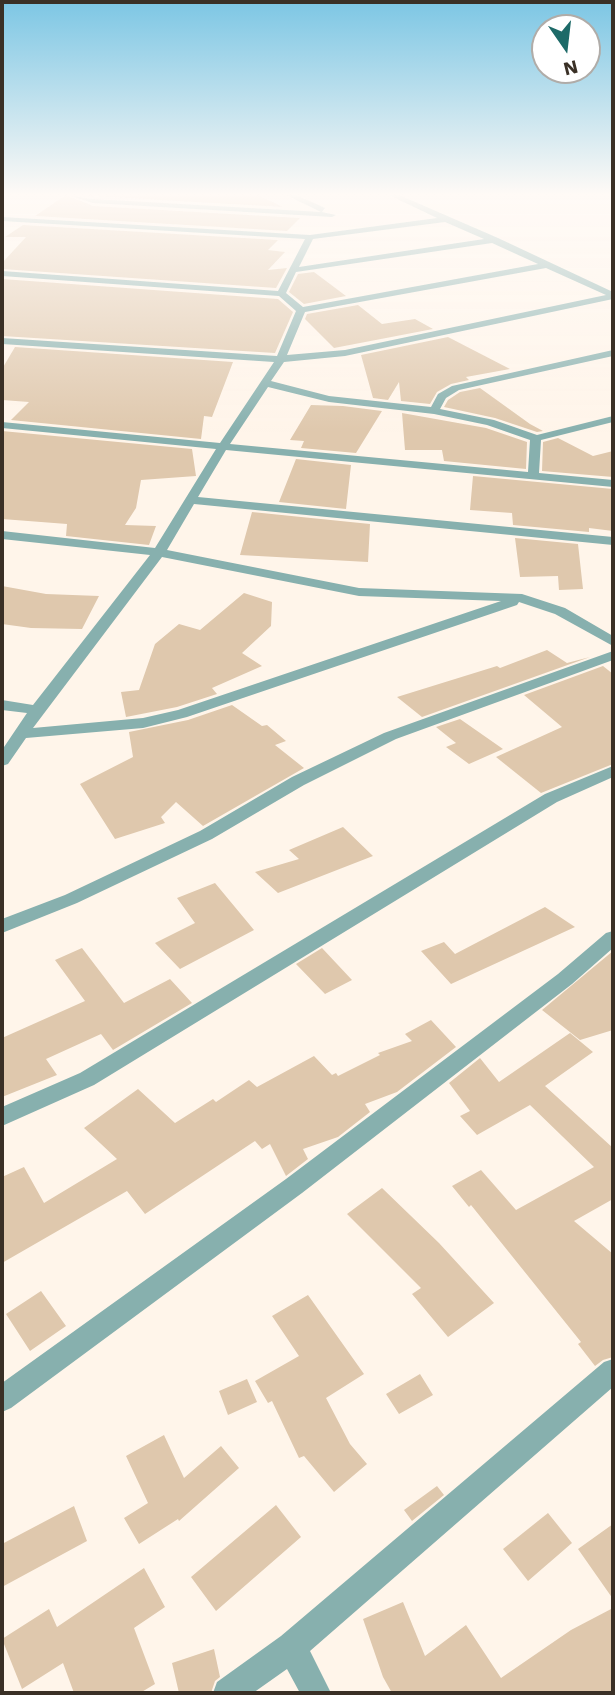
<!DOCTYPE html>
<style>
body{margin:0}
#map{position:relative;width:615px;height:1695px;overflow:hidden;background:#fff5ea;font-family:"Work Sans",sans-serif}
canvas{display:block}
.frame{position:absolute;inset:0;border:4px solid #3a3026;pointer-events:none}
.north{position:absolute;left:531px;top:14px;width:70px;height:70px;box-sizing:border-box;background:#fff;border:2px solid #b0aca8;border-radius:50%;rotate:166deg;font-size:19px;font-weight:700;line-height:28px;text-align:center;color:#3a3026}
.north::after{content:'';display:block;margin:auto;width:24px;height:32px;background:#1d6a68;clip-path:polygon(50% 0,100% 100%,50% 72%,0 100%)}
</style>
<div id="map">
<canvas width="615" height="1695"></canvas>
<div class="frame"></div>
<div class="north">N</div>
</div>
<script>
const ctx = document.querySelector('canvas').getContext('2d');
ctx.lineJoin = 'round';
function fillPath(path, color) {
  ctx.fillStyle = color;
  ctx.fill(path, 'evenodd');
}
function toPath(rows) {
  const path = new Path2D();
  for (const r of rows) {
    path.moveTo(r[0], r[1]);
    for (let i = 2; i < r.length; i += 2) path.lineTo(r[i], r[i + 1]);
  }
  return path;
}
fillPath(toPath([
 [66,195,93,206,300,218,287,231,35,216],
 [84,195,257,195,283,207,93,196],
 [23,225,278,240,268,250,285,252,268,270,287,268,276,288,2,269,2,263,26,237,5,237],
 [314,272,346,296,304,304,289,292,298,274],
 [2,279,278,299,293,312,275,353,2,336],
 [358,305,382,324,415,319,433,329,334,348,305,319,307,314],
 [448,337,510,369,466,377,469,380,451,384,437,392,430,404,401,401,399,382,388,400,373,398,361,355],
 [15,347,233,362,212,417,204,416,201,439,11,420,29,402,2,400,2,369],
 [480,388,530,424,543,431,537,432,495,418,444,407,448,400,460,392],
 [311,405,343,406,382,411,356,453,301,448,304,441,290,440],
 [402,413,486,428,527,442,526,469,444,461,442,450,405,450],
 [2,431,192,449,196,476,141,480,136,508,125,525,156,526,149,545,66,536,67,524,2,519],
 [558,438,593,456,613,451,613,477,542,471,543,442],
 [296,459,351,465,346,509,279,502],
 [473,476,613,489,613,531,589,528,589,532,513,525,512,513,470,510],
 [252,512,370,524,368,562,240,555],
 [515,538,578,544,583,589,559,590,558,576,520,577],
 [2,586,46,594,99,596,82,629,31,628,2,624],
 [244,593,272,602,271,626,242,653,262,666,212,688,217,694,177,707,126,717,121,692,139,690,155,644,179,624,200,630],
 [547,650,567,663,590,657,422,717,397,697,497,666,500,668],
 [603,666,613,674,613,764,541,793,496,757,562,727,524,695],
 [232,705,262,726,267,725,286,741,275,745,304,768,203,826,176,802,161,817,165,823,115,839,80,784,133,757,129,732,188,720],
 [460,719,503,749,469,764,446,747,456,743,436,727],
 [343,827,373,856,278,893,255,872,299,859,289,850],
 [215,883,254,930,180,969,155,943,195,923,177,898],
 [545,907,575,927,451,984,421,951,444,942,455,954],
 [82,948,124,1003,170,979,192,1003,113,1050,101,1034,46,1059,57,1075,2,1097,2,1038,85,1001,55,960],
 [322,948,352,980,325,994,296,964],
 [613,951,613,1030,580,1040,542,1010],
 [431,1020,456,1047,397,1092,365,1104,370,1112,338,1137,303,1149,308,1159,286,1176,270,1144,262,1149,255,1141,145,1214,127,1191,2,1263,2,1177,24,1167,44,1203,117,1159,84,1128,138,1089,175,1123,213,1099,216,1102,249,1080,257,1087,314,1056,332,1075,336,1073,338,1076,380,1055,378,1053,412,1041,405,1034],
 [570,1033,593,1052,545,1086,613,1148,613,1199,574,1221,613,1254,613,1357,603,1360,595,1366,578,1344,581,1342,471,1205,469,1207,452,1186,481,1170,516,1210,594,1167,530,1105,477,1135,460,1116,470,1111,449,1083,480,1058,499,1082],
 [382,1188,439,1243,494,1303,448,1337,412,1294,421,1288,347,1214],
 [41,1291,66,1326,30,1351,6,1314],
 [308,1295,364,1374,326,1398,350,1444,367,1464,334,1492,304,1456,299,1458,272,1401,268,1403,255,1381,299,1356,272,1316],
 [420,1374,433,1395,399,1414,386,1394],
 [247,1379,257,1402,228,1415,219,1391],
 [164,1435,184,1478,221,1446,239,1468,179,1521,178,1519,139,1544,124,1518,148,1503,126,1456],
 [437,1486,444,1495,412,1521,404,1510],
 [276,1505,301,1537,216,1611,191,1577],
 [74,1506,87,1541,2,1587,2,1544],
 [548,1513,572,1543,528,1581,503,1549],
 [613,1524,613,1599,578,1549],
 [144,1568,165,1607,134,1628,155,1684,140,1693,74,1693,63,1663,22,1689,2,1639,49,1609,57,1627],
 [403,1602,425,1656,466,1625,501,1678,571,1630,613,1608,613,1693,392,1693,383,1677,363,1619],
 [214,1649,220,1677,215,1681,211,1693,179,1693,172,1663]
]), '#dfc8ad');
fillPath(toPath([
 [68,195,93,199,321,212,286,195,296,195,325,208,322,212,336,215,332,217,93,203,68,195],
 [389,195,399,195,498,238,613,292,613,299,345,356,284,362,271,381,329,396,431,407,438,394,452,386,613,350,613,356,459,390,446,398,440,409,494,420,537,435,613,416,613,422,541,440,539,473,613,480,613,487,226,450,198,497,613,537,613,545,194,504,167,550,359,588,522,594,565,608,613,636,613,646,555,614,519,602,517,605,187,717,143,728,26,738,8,764,2,766,2,750,27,713,2,710,2,700,33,705,150,555,2,539,2,531,155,548,216,449,2,428,2,422,220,443,274,362,2,344,2,338,277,356,296,311,279,296,2,276,2,271,278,291,305,239,2,221,2,217,310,235,437,218,389,195],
 [445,222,484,239,299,267,313,239,445,222],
 [492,243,538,264,303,307,286,293,296,272,492,243],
 [546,268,606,295,345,350,287,355,305,312,546,268],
 [268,387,329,402,434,414,487,425,530,440,528,472,230,444,268,387],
 [162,557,359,596,501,601,178,710,143,718,33,728,162,557],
 [613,651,613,660,396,739,304,785,212,839,77,903,2,933,2,919,65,895,200,831,292,777,384,733,613,651],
 [613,766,613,777,557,802,94,1085,2,1126,2,1107,80,1073,545,794,613,766],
 [613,931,613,948,572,984,302,1193,11,1408,2,1412,2,1383,286,1179,558,974,606,933,613,931],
 [613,1359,613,1387,310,1651,331,1693,300,1693,287,1669,253,1693,213,1693,217,1682,281,1636,604,1362,613,1359]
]), '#87b0ae');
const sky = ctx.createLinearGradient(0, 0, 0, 432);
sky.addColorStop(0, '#7cc6e4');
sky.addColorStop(0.45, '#fffaf6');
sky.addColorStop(1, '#fffaf600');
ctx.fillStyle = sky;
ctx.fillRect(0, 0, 615, 432);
</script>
